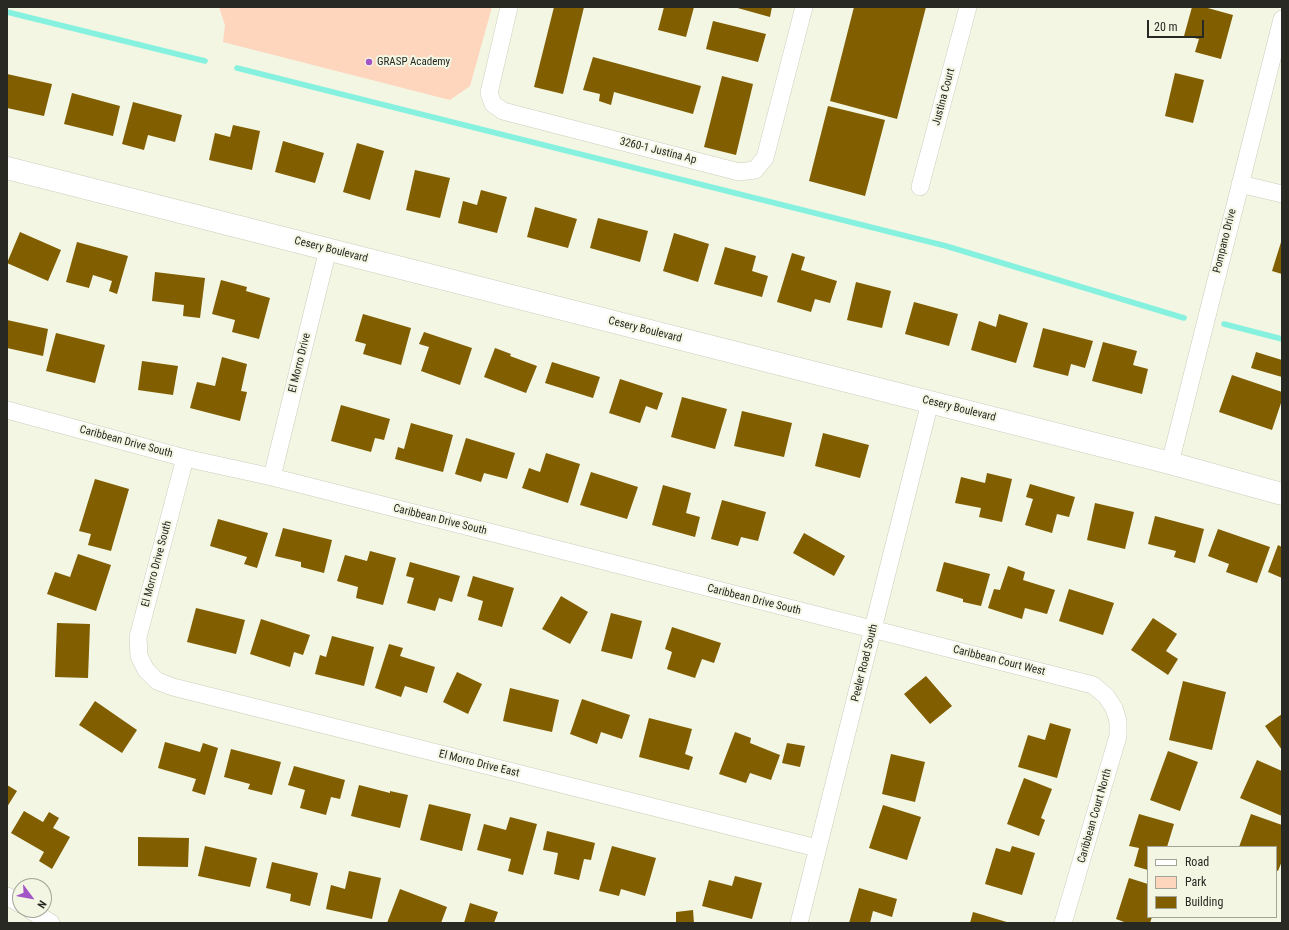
<!DOCTYPE html>
<style>
body{margin:0}
#map{position:relative;width:1289px;height:930px;overflow:hidden;background:#f2f6e3;font-family:"Roboto Condensed",sans-serif}
canvas{display:block}
.frame{position:absolute;inset:0;border:8px solid #282922;pointer-events:none}
.legend{position:absolute;left:1147px;top:846px;width:130px;height:72px;box-sizing:border-box;background:#f2f6e3;border:1px solid #a1a496;margin:0;padding:5px 7px;list-style:none;font-size:12px;color:#282922}
.legend li{display:flex;align-items:center;gap:8px;height:20px}
.legend b{width:20px;border:1px solid #a1a496}
.north{position:absolute;left:12px;top:878px;width:40px;height:40px;box-sizing:border-box;background:#f2f6e3;border:1px solid #a1a496;border-radius:50%;rotate:122deg;font-size:11px;font-weight:700;line-height:16px;text-align:center;color:#282922}
.north::after{content:'';display:block;margin:auto;width:14px;height:18px;background:#a354c6;clip-path:polygon(50% 0,100% 100%,50% 72%,0 100%)}
.scale{position:absolute;left:1147px;top:20px;width:57px;height:18px;box-sizing:border-box;border:2px solid #282922;border-top:0;padding-left:5px;font-size:12px;line-height:14px;white-space:nowrap;color:#282922;-webkit-text-stroke:3px #f2f6e3;paint-order:stroke}
</style>
<div id="map">
<canvas width="1289" height="930"></canvas>
<div class="frame"></div>
<ul class="legend">
<li><b style="height:5px;background:#fff"></b>Road</li>
<li><b style="height:11px;background:#fed5bd"></b>Park</li>
<li><b style="height:11px;background:#815e00"></b>Building</li>
</ul>
<div class="north">N</div>
<div class="scale">20 m</div>
</div>
<script>
const ctx = document.querySelector('canvas').getContext('2d');
ctx.lineJoin = 'round';
function fillPath(path, color) {
  ctx.fillStyle = color;
  ctx.fill(path, 'evenodd');
}
function toPath(rows) {
  const path = new Path2D();
  for (const r of rows) {
    path.moveTo(r[0], r[1]);
    for (let i = 2; i < r.length; i += 2) path.lineTo(r[i], r[i + 1]);
  }
  return path;
}
function stroke(path, color, width, dash) {
  ctx.strokeStyle = color;
  ctx.lineWidth = width;
  ctx.lineCap = dash ? 'butt' : 'round';
  ctx.setLineDash(dash || []);
  ctx.stroke(path);
}
function label(font, color, halo, rows, align = 'center') {
  ctx.font = font + ' "Roboto Condensed",sans-serif';
  ctx.lineWidth = 4;
  ctx.setLineDash([]);
  ctx.textBaseline = 'middle';
  ctx.strokeStyle = halo;
  ctx.fillStyle = color;
  for (const [text, x, y, turn = 0] of rows) {
    ctx.save();
    ctx.translate(x, y);
    ctx.rotate((+turn || 0) * Math.PI / 180);
    ctx.textAlign = isNaN(turn) ? turn : align;
    if (halo) ctx.strokeText(text, 0, 0);
    ctx.fillText(text, 0, 0);
    ctx.restore();
  }
}
fillPath(toPath([
 [219,7,492,7,470,86,450,100,223,42,225,25]
]), '#fed5bd');
stroke(toPath([
 [7,12,205,61],
 [237,68,946,246,1184,318],
 [1224,324,1282,339]
]), '#86f1de', 5.5);
fillPath(toPath([
 [554,7,584,7,563,94,534,87],
 [664,7,694,7,686,37,658,30],
 [734,7,772,7,770,17],
 [854,7,926,7,897,119,830,101],
 [1192,7,1204,7,1233,15,1221,59,1195,52,1199,39,1184,36],
 [713,21,766,34,758,62,706,49],
 [593,57,701,86,693,114,614,92,611,105,599,101,600,94,583,90],
 [1175,73,1204,80,1193,123,1165,116],
 [7,74,52,84,44,116,7,108],
 [722,76,753,84,736,155,704,147],
 [72,93,120,106,113,136,64,124],
 [133,102,182,115,175,142,148,135,144,150,122,144],
 [828,106,885,120,865,196,809,181],
 [233,125,260,131,252,170,209,160,215,133,230,137],
 [283,141,324,153,315,183,275,172],
 [357,143,384,151,370,200,343,192],
 [415,170,450,178,440,218,406,210],
 [481,190,507,197,497,233,458,223,463,201,477,205],
 [535,207,577,219,568,248,527,237],
 [598,218,648,231,640,262,590,248],
 [20,232,61,250,48,281,7,263],
 [674,233,709,244,698,282,663,271],
 [1282,239,1282,274,1272,271],
 [77,242,128,256,117,294,109,291,112,281,93,275,89,288,66,282],
 [725,247,756,256,752,271,768,276,762,297,714,284],
 [792,253,805,257,801,270,837,281,830,303,815,299,811,312,777,302],
 [155,272,205,278,200,318,183,316,184,305,152,301],
 [221,280,247,287,246,291,270,298,259,339,232,332,235,320,212,314],
 [856,282,891,291,882,328,847,320],
 [914,302,958,314,949,346,905,334],
 [363,314,411,328,401,365,363,354,366,344,355,341],
 [999,314,1028,323,1016,363,971,350,979,321,996,327],
 [7,320,48,329,43,356,7,348],
 [1043,328,1093,341,1085,368,1071,364,1068,376,1033,367],
 [424,332,472,348,460,385,421,371,429,347,419,344],
 [56,333,105,345,95,383,46,371],
 [1103,342,1137,351,1133,365,1148,369,1142,394,1092,381],
 [495,348,511,354,510,356,537,366,526,393,484,377],
 [1256,352,1282,360,1282,377,1251,368],
 [222,357,247,364,241,391,247,392,240,421,190,408,197,382,215,386],
 [142,361,178,366,173,395,138,390],
 [552,362,600,377,593,398,545,383],
 [1232,375,1282,392,1282,400,1272,430,1219,412],
 [620,379,663,393,657,410,646,406,640,423,609,413],
 [682,397,727,409,715,449,671,437],
 [341,405,390,419,384,440,375,438,371,452,331,441],
 [742,411,792,423,784,457,734,446],
 [411,423,453,435,443,472,395,459,398,447,404,449],
 [823,433,869,445,860,478,815,466],
 [466,438,515,453,507,479,484,473,481,482,455,474],
 [546,453,580,464,568,503,522,488,529,468,540,472],
 [591,472,638,487,627,519,580,505],
 [987,473,1012,479,1002,522,979,517,981,508,955,503,961,477,985,483],
 [95,479,129,489,111,551,88,545,91,534,79,531],
 [1030,484,1075,497,1069,517,1057,514,1052,533,1025,525,1033,499,1026,497],
 [663,485,691,493,686,513,700,517,695,537,652,525],
 [722,500,766,512,758,541,741,537,738,546,711,539],
 [1095,503,1134,512,1125,549,1087,540],
 [1155,516,1204,529,1195,563,1174,557,1176,551,1148,544],
 [218,519,268,533,257,568,244,564,247,557,210,546],
 [283,528,332,540,324,573,301,567,301,562,275,556],
 [1218,529,1270,547,1257,583,1226,572,1229,564,1208,556],
 [804,533,845,556,834,576,793,553],
 [1278,545,1282,547,1282,578,1268,572],
 [370,551,396,558,383,605,356,598,358,587,337,581,345,555,367,561],
 [78,554,111,565,96,611,47,594,55,572,70,577],
 [410,562,460,576,452,602,439,598,435,611,407,603,414,578,406,576],
 [944,562,990,574,981,606,963,602,963,599,936,591],
 [1008,566,1025,572,1023,580,1055,590,1047,614,1025,608,1022,619,988,608,994,589,1000,590],
 [473,576,514,588,502,627,478,620,483,601,467,596],
 [1069,589,1114,603,1103,635,1059,621],
 [561,596,588,612,570,644,542,629],
 [196,608,245,620,236,654,187,642],
 [611,613,642,621,632,659,601,651],
 [1153,618,1177,634,1166,651,1178,659,1168,675,1131,650],
 [261,619,310,635,303,655,294,652,290,667,250,654],
 [57,623,90,624,88,678,55,677],
 [672,627,721,643,714,663,702,659,695,678,667,669,672,652,665,649],
 [332,636,374,647,364,686,315,674,320,655,326,657],
 [389,644,403,648,400,656,435,667,427,693,405,686,401,697,375,688],
 [457,672,482,684,468,714,443,702],
 [926,676,952,706,930,724,904,694],
 [1183,681,1226,692,1212,750,1169,740],
 [510,688,559,700,552,732,503,721],
 [582,699,630,715,622,739,601,732,597,744,570,734],
 [95,701,137,730,122,753,79,725],
 [1282,714,1282,750,1265,726],
 [649,718,692,729,685,754,693,757,689,770,639,757],
 [1050,723,1071,729,1057,778,1018,767,1028,735,1045,740],
 [735,732,751,738,750,743,780,755,771,780,750,773,746,783,719,774],
 [165,742,200,752,203,743,218,748,205,795,192,791,196,779,158,768],
 [787,743,805,746,800,767,782,763],
 [231,749,281,762,272,795,248,789,250,784,224,777],
 [1168,751,1198,762,1180,811,1150,800],
 [891,754,925,762,915,802,882,794],
 [1257,760,1282,771,1282,816,1240,798],
 [294,766,345,780,340,799,331,797,326,815,300,808,305,790,288,785],
 [1024,778,1052,789,1041,818,1045,820,1039,836,1007,824],
 [7,785,17,791,7,807],
 [359,785,390,793,390,791,408,795,400,828,351,816],
 [429,804,471,814,462,851,420,840],
 [883,805,921,817,907,860,869,848],
 [24,811,43,822,49,812,59,818,53,828,70,837,52,869,39,861,44,852,11,833],
 [1139,814,1174,824,1167,847,1148,847,1148,870,1134,866,1139,848,1129,846],
 [1251,814,1282,825,1282,861,1278,871,1276,870,1276,847,1239,847],
 [510,817,537,824,523,875,508,871,511,859,477,850,484,824,506,830],
 [547,831,595,843,591,860,584,859,579,880,554,874,558,853,543,850],
 [138,837,189,838,188,867,138,866],
 [205,846,257,858,250,887,198,876],
 [612,846,656,858,645,896,621,889,619,896,599,891],
 [1012,846,1035,853,1022,895,985,884,996,848,1010,852],
 [272,862,318,873,310,906,290,901,291,894,266,888],
 [349,871,381,878,372,919,326,909,331,885,345,889],
 [735,876,762,883,752,919,702,906,709,880,732,886],
 [1129,878,1148,884,1148,917,1152,917,1150,923,1127,923,1116,919],
 [859,888,897,899,892,917,873,911,870,923,849,923],
 [400,889,447,907,441,923,387,923],
 [470,903,498,912,494,923,464,923],
 [693,910,694,923,676,923,676,912],
 [973,912,1010,923,970,923]
]), '#815e00');
const street = toPath([
 [509,7,489,93,493,104,503,111,739,172,755,170,765,158,804,7],
 [1240,184,1282,194],
 [920,187,968,7],
 [7,410,185,458,272,477,1093,685,1106,696,1114,708,1118,721,1118,736,1063,923],
 [185,458,138,637,139,656,146,670,157,681,173,687,817,848],
 [1170,463,1282,19],
 [272,477,328,249],
 [7,896,20,904],
 [30,910,51,923],
 [799,923,930,402]
]);
const secondary = toPath([
 [7,168,1170,463,1282,494]
]);
stroke(street, '#cacebc', 18);
stroke(secondary, '#cacebc', 23);
stroke(street, '#fff', 17);
stroke(secondary, '#fff', 22);
for (const [x, y, r, color] of [
 [369,62,4,"#a354c6"]
]) {
  const dot = new Path2D();
  dot.arc(x, y, r, 0, 2 * Math.PI);
  ctx.fillStyle = color;
  ctx.fill(dot);
  stroke(dot, '#f2f6e3', 1.5);
}
label('11px', '#282922', '#f2f6e3', [
 ["GRASP Academy",377,62]
], 'left');
label('11px', '#282922', '#f2f6e3', [
 ["Justina Court",944,97,-75],
 ["3260-1 Justina Ap",658,151,14],
 ["Pompano Drive",1225,241,-76],
 ["Cesery Boulevard",331,250,14],
 ["Cesery Boulevard",645,330,14],
 ["El Morro Drive",300,363,-76],
 ["Cesery Boulevard",959,409,14],
 ["Caribbean Drive South",126,442,15],
 ["Caribbean Drive South",440,520,14],
 ["El Morro Drive South",157,564,-75],
 ["Caribbean Drive South",754,600,14],
 ["Caribbean Court West",999,661,14],
 ["Peeler Road South",865,663,-76],
 ["El Morro Drive East",479,764,14],
 ["Caribbean Court North",1095,816,-74]
]);
</script>
